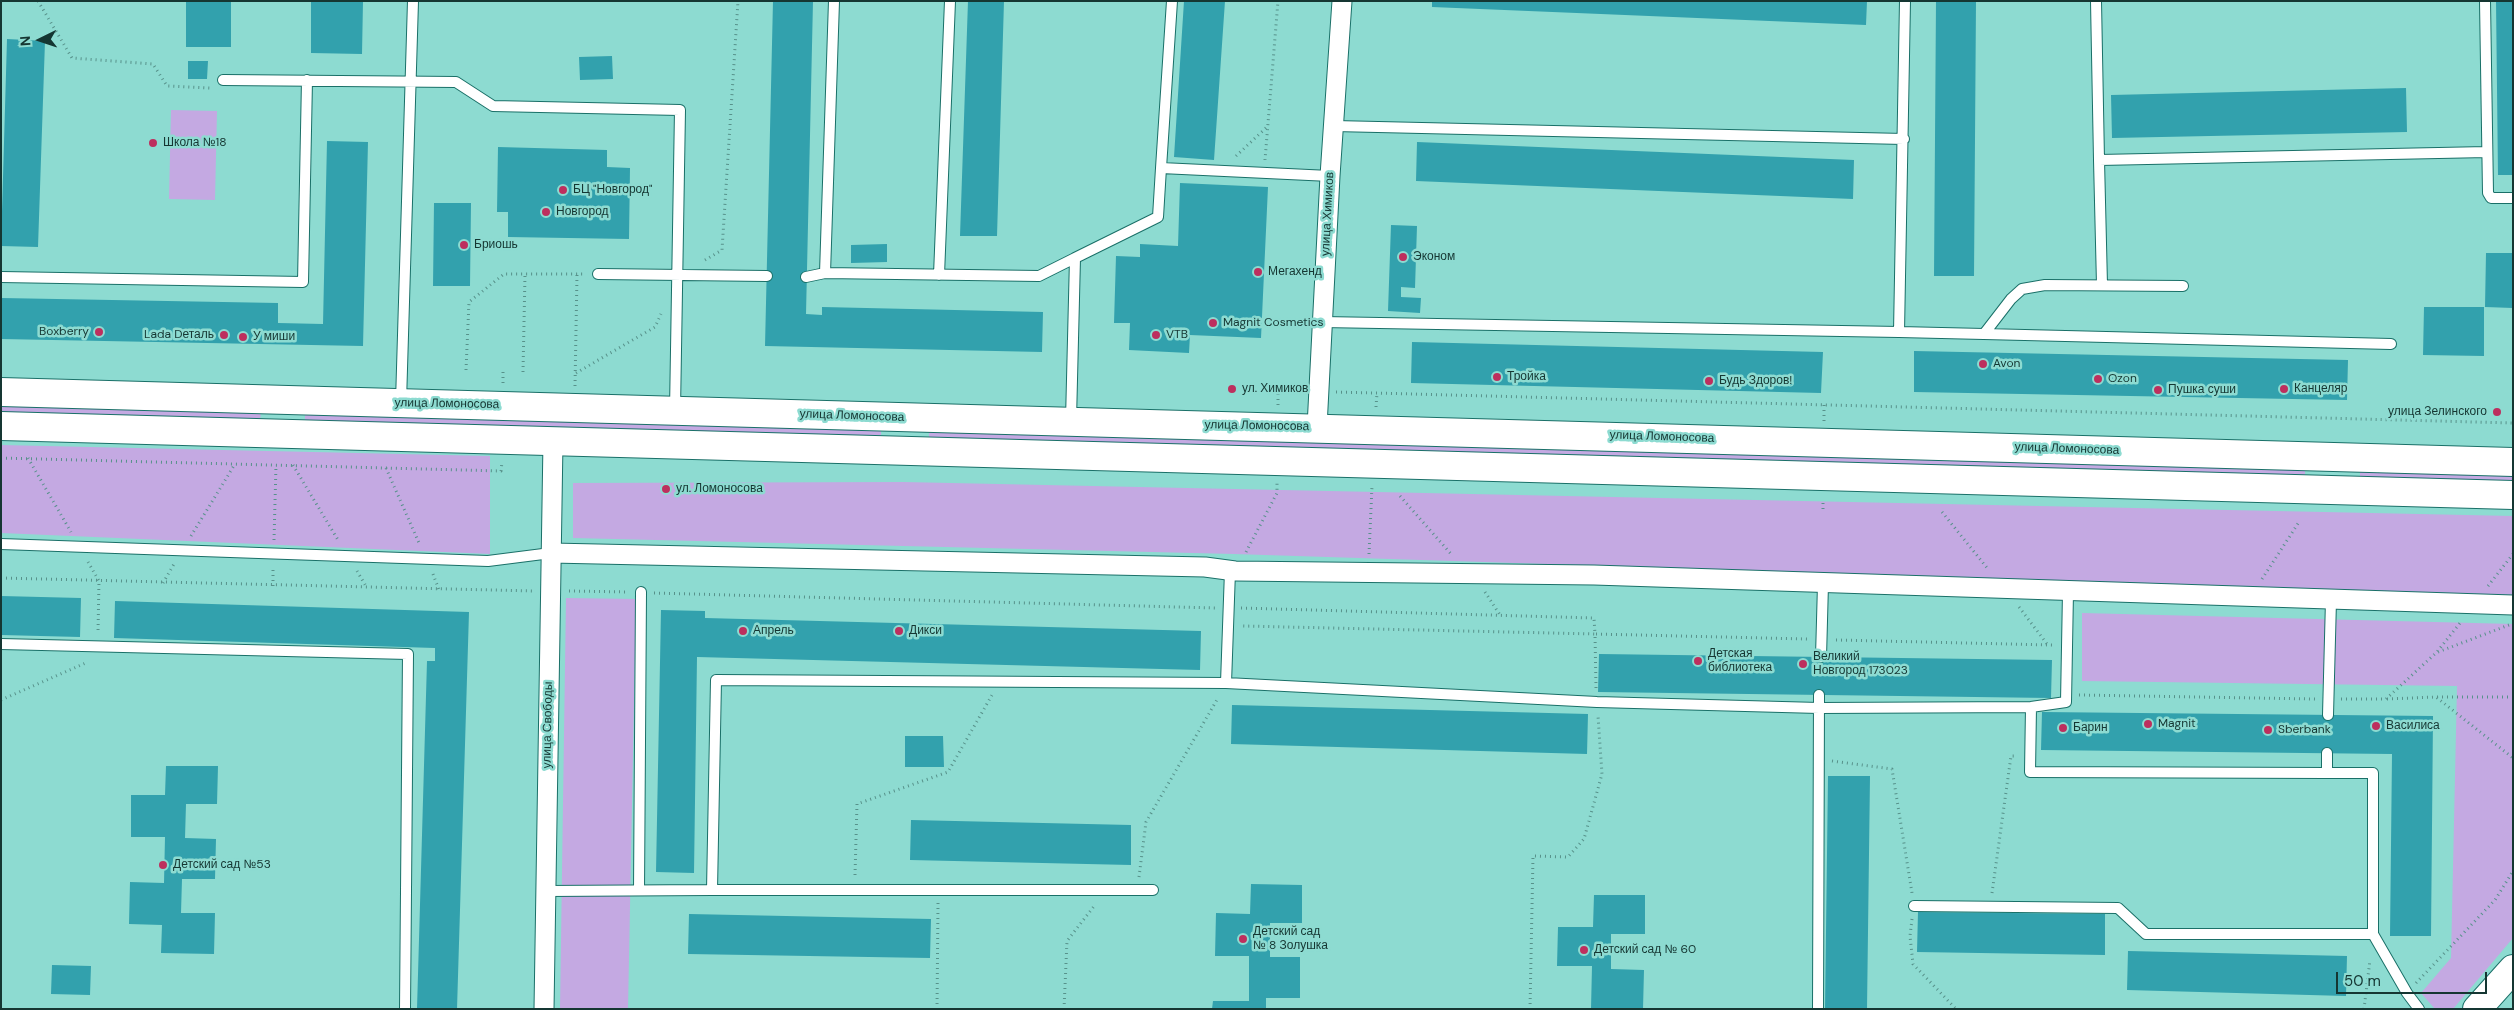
<!DOCTYPE html>
<meta charset="utf-8">
<style>
body{margin:0}
#map{position:relative;width:2514px;height:1010px;overflow:hidden;background:#8ddbd1;font-family:"DM Sans",sans-serif}
canvas{display:block}
.frame{position:absolute;inset:0;border:2px solid #153632;pointer-events:none}
.north{position:absolute;left:15px;top:15px;width:50px;height:50px;-webkit-text-stroke:4px #8ddbd1;paint-order:stroke;rotate:266deg;font-size:14px;font-weight:700;line-height:20px;text-align:center;color:#153632}
.north::after{content:'';display:block;margin:auto;width:18px;height:22px;background:#153632;clip-path:polygon(50% 0,100% 100%,50% 72%,0 100%)}
.scale{position:absolute;left:2336px;top:972px;width:151px;height:22px;box-sizing:border-box;border:2px solid #153632;border-top:0;padding-left:6px;font-size:15px;line-height:18px;white-space:nowrap;color:#153632;-webkit-text-stroke:4px #8ddbd1;paint-order:stroke}
</style>
<div id="map">
<canvas width="2514" height="1010"></canvas>
<div class="frame"></div>
<div class="north">N</div>
<div class="scale">50 m</div>
</div>
<script>
const ctx = document.querySelector('canvas').getContext('2d');
ctx.lineJoin = 'round';
function fillPath(path, color) {
  ctx.fillStyle = color;
  ctx.fill(path, 'evenodd');
}
function toPath(rows) {
  const path = new Path2D();
  for (const r of rows) {
    path.moveTo(r[0], r[1]);
    for (let i = 2; i < r.length; i += 2) path.lineTo(r[i], r[i + 1]);
  }
  return path;
}
function stroke(path, color, width, dash) {
  ctx.strokeStyle = color;
  ctx.lineWidth = width;
  ctx.lineCap = dash ? 'butt' : 'round';
  ctx.setLineDash(dash || []);
  ctx.stroke(path);
}
function label(font, color, halo, rows, align = 'center') {
  ctx.font = font + ' "DM Sans",sans-serif';
  ctx.lineWidth = 5;
  ctx.setLineDash([]);
  ctx.textBaseline = 'middle';
  ctx.strokeStyle = halo;
  ctx.fillStyle = color;
  for (const [text, x, y, turn = 0] of rows) {
    ctx.save();
    ctx.translate(x, y);
    ctx.rotate((+turn || 0) * Math.PI / 180);
    ctx.textAlign = isNaN(turn) ? turn : align;
    if (halo) ctx.strokeText(text, 0, 0);
    ctx.fillText(text, 0, 0);
    ctx.restore();
  }
}
fillPath(toPath([
 [171,110,217,111,215,200,169,199],
 [1,403,261,410,260,422,1,415],
 [305,411,881,427,881,439,305,423],
 [929,429,2305,467,2305,478,929,440],
 [1,445,490,456,490,554,1,533],
 [2360,468,2513,472,2513,484,2360,480],
 [903,482,2513,516,2513,595,1234,554,573,538,573,483],
 [566,598,636,599,628,1009,560,1009],
 [2082,613,2513,624,2513,938,2453,1009,2435,1009,2421,993,2451,958,2457,686,2082,681]
]), '#c4a9e2');
fillPath(toPath([
 [186,1,231,1,231,47,186,47],
 [311,1,363,1,362,54,311,53],
 [773,1,813,1,806,314,822,315,822,307,1043,312,1042,352,765,346],
 [968,1,1004,1,997,236,960,236],
 [1184,1,1225,1,1214,160,1174,157],
 [1432,1,1867,1,1866,25,1432,7],
 [1936,1,1976,1,1974,276,1934,276],
 [2496,1,2513,1,2513,175,2498,175],
 [7,39,45,41,38,247,1,246],
 [612,56,613,79,580,80,579,57],
 [188,61,208,61,207,79,188,79],
 [2406,88,2407,132,2112,138,2111,95],
 [327,141,368,142,363,346,1,339,1,298,278,303,278,323,323,324],
 [1417,142,1854,160,1853,199,1416,181],
 [498,147,607,150,607,167,630,168,629,239,508,237,508,212,497,212],
 [1180,183,1268,187,1261,338,1190,335,1189,353,1129,350,1130,323,1114,323,1116,256,1140,257,1140,244,1178,246],
 [434,203,471,203,470,286,433,286],
 [1391,225,1417,226,1415,288,1401,287,1401,297,1421,298,1420,313,1388,311],
 [887,244,887,262,851,263,851,245],
 [2486,253,2513,253,2513,308,2485,307],
 [2424,307,2484,307,2484,356,2423,355],
 [1412,342,1823,352,1821,393,1411,383],
 [1914,351,2348,360,2347,400,1914,392],
 [1,596,81,598,80,637,1,635],
 [115,601,469,612,457,1009,417,1009,427,661,435,661,435,648,114,638],
 [661,610,705,611,705,618,1201,631,1200,670,697,657,694,873,656,872],
 [1599,654,2052,660,2051,698,1598,692],
 [1232,705,1588,714,1587,754,1231,744],
 [2042,712,2433,716,2431,936,2390,936,2392,754,2041,750],
 [905,736,943,736,944,767,905,767],
 [166,766,218,766,217,804,186,804,185,838,216,839,215,879,182,879,181,913,215,913,214,954,161,953,162,925,129,924,130,882,164,883,165,837,131,837,131,795,165,795],
 [1828,776,1870,776,1867,1009,1825,1009],
 [911,820,1131,825,1131,865,910,860],
 [1251,884,1302,885,1302,923,1270,923,1270,957,1300,957,1300,998,1266,998,1266,1009,1212,1009,1213,1001,1249,1001,1249,956,1215,956,1216,913,1250,914],
 [1594,895,1645,895,1645,934,1611,934,1611,969,1644,970,1643,1009,1591,1009,1592,966,1557,966,1558,927,1593,927],
 [1918,912,2105,914,2105,955,1917,952],
 [689,914,931,919,930,958,688,954],
 [2128,951,2347,956,2346,996,2127,990],
 [52,965,91,966,90,995,51,994]
]), '#32a1ad');
const lane = toPath([
 [1172,1,1161,168,1330,176],
 [2096,1,2099,160,2487,152],
 [2485,1,2488,193,2491,198,2513,198],
 [223,80,456,82,493,106,680,110,675,410],
 [1334,126,1904,139],
 [2099,160,2102,285],
 [825,273,834,1],
 [598,274,767,276],
 [939,275,950,1],
 [1,277,303,282,307,80],
 [806,277,825,273,1039,276,1075,258],
 [1322,322,1899,332,1905,1],
 [1899,332,1984,334,2011,299,2022,289,2045,285,2183,286],
 [1984,334,2391,344],
 [401,402,413,1],
 [1071,420,1075,258,1158,217,1161,168],
 [1,544,488,561,551,553],
 [1,644,408,654,405,1009],
 [1821,657,1823,584],
 [1226,683,1230,571],
 [2031,707,2030,772,2327,773],
 [2328,715,2331,600],
 [2327,753,2327,773,2373,773,2373,934,2407,993,2419,1009],
 [639,890,641,592],
 [712,890,1153,890],
 [546,891,712,890,716,680,1226,683,1597,702,1819,708,2031,707,2066,702,2068,592],
 [1914,906,2118,908,2146,934,2373,934],
 [1818,1009,1819,695]
]);
const street = toPath([
 [1317,427,1330,176,1342,1],
 [551,553,1205,567,1235,571,1594,575,2513,605],
 [544,1009,553,441]
]);
const secondary = toPath([
 [1,392,2513,462],
 [1,426,2513,495],
 [2477,1009,2513,969]
]);
stroke(lane, '#1a7068', 12);
stroke(street, '#1a7068', 21);
stroke(secondary, '#1a7068', 30);
stroke(toPath([
 [38,1,72,58,153,64,167,86,211,88],
 [1236,156,1268,126],
 [1265,160,1278,1],
 [705,260,722,250,738,1],
 [466,370,469,302,504,274,586,274],
 [523,372,525,274],
 [576,373,655,327,661,314],
 [503,383,503,371],
 [575,386,577,274],
 [1336,392,2513,423],
 [1278,405,1278,390],
 [1376,407,1377,393],
 [1824,421,1824,404],
 [1,458,501,471,502,462],
 [28,458,71,532],
 [293,465,338,540],
 [386,468,419,543],
 [1400,496,1451,554],
 [1823,509,1823,500],
 [1942,512,1988,569],
 [191,536,235,464],
 [274,540,276,465],
 [1246,552,1277,493,1277,483],
 [1369,554,1372,486],
 [88,562,99,581,98,632],
 [357,571,367,588],
 [433,574,439,590],
 [1,578,533,591],
 [2262,579,2299,522],
 [163,583,174,564],
 [273,586,273,569],
 [2488,586,2513,554],
 [569,591,628,592],
 [1485,592,1500,615],
 [654,593,1215,608],
 [2019,607,2047,644],
 [1241,608,1594,618,1595,634,1243,626],
 [1836,640,2052,645],
 [2438,652,2509,625],
 [1596,688,1595,634,1807,639],
 [2079,695,2315,699],
 [2437,697,2513,697],
 [2341,699,2386,699,2437,652,2460,623],
 [2387,699,2436,697,2513,758],
 [1,700,88,662],
 [1832,761,1892,769,1912,893],
 [855,875,857,804,948,772,992,695],
 [1139,877,1146,822,1218,698],
 [1992,893,2011,756,2016,756],
 [1912,919,1910,936,1913,964,1956,1009],
 [2416,983,2495,900,2513,871],
 [937,1009,938,903],
 [1064,1009,1067,941,1095,905],
 [1530,1009,1533,856,1568,857,1584,839,1602,774,1598,716],
 [2364,1009,2370,960]
]), '#57918a', 3, [1, 4]);
stroke(lane, '#fff', 10);
stroke(street, '#fff', 19);
stroke(secondary, '#fff', 28);
for (const [x, y, r, color] of [
 [153,143,5,"#bd2f5e"],
 [563,190,5,"#bd2f5e"],
 [546,212,5,"#bd2f5e"],
 [464,245,5,"#bd2f5e"],
 [1403,257,5,"#bd2f5e"],
 [1258,272,5,"#bd2f5e"],
 [1213,323,5,"#bd2f5e"],
 [99,332,5,"#bd2f5e"],
 [224,335,5,"#bd2f5e"],
 [1156,335,5,"#bd2f5e"],
 [243,337,5,"#bd2f5e"],
 [1983,364,5,"#bd2f5e"],
 [1497,377,5,"#bd2f5e"],
 [2098,379,5,"#bd2f5e"],
 [1709,381,5,"#bd2f5e"],
 [1232,389,5,"#bd2f5e"],
 [2284,389,5,"#bd2f5e"],
 [2158,390,5,"#bd2f5e"],
 [2497,412,5,"#bd2f5e"],
 [666,489,5,"#bd2f5e"],
 [743,631,5,"#bd2f5e"],
 [899,631,5,"#bd2f5e"],
 [1698,661,5,"#bd2f5e"],
 [1803,664,5,"#bd2f5e"],
 [2148,724,5,"#bd2f5e"],
 [2376,726,5,"#bd2f5e"],
 [2063,728,5,"#bd2f5e"],
 [2268,730,5,"#bd2f5e"],
 [163,865,5,"#bd2f5e"],
 [1243,939,5,"#bd2f5e"],
 [1584,950,5,"#bd2f5e"]
]) {
  const dot = new Path2D();
  dot.arc(x, y, r, 0, 2 * Math.PI);
  ctx.fillStyle = color;
  ctx.fill(dot);
  stroke(dot, '#8ddbd1', 2);
}
label('12px', '#153632', '#8ddbd1', [
 ["Школа №18",163,143],
 ["БЦ \"Новгород\"",573,190],
 ["Новгород",556,212],
 ["Бриошь",474,245],
 ["Эконом",1413,257],
 ["Мегахенд",1268,272],
 ["Magnit Cosmetics",1223,323],
 ["Boxberry",89,332,"right"],
 ["Lada Dеталь",214,335,"right"],
 ["VTB",1166,335],
 ["У миши",253,337],
 ["Avon",1993,364],
 ["Тройка",1507,377],
 ["Ozon",2108,379],
 ["Будь Здоров!",1719,381],
 ["ул. Химиков",1242,389],
 ["Канцеляр",2294,389],
 ["Пушка суши",2168,390],
 ["улица Зелинского",2487,412,"right"],
 ["ул. Ломоносова",676,489],
 ["Апрель",753,631],
 ["Дикси",909,631],
 ["Детская",1708,654],
 ["библиотека",1708,668],
 ["Великий",1813,657],
 ["Новгород 173023",1813,671],
 ["Magnit",2158,724],
 ["Василиса",2386,726],
 ["Барин",2073,728],
 ["Sberbank",2278,730],
 ["Детский сад №53",173,865],
 ["Детский сад",1253,932],
 ["№ 8 Золушка",1253,946],
 ["Детский сад № 60",1594,950]
], 'left');
label('12px', '#153632', '#8ddbd1', [
 ["улица Химиков",1328,214,-87],
 ["улица Ломоносова",447,404,1],
 ["улица Ломоносова",852,416,2],
 ["улица Ломоносова",1257,426,1],
 ["улица Ломоносова",1662,437,2],
 ["улица Ломоносова",2067,449,2],
 ["улица Свободы",548,725,-89]
]);
</script>
